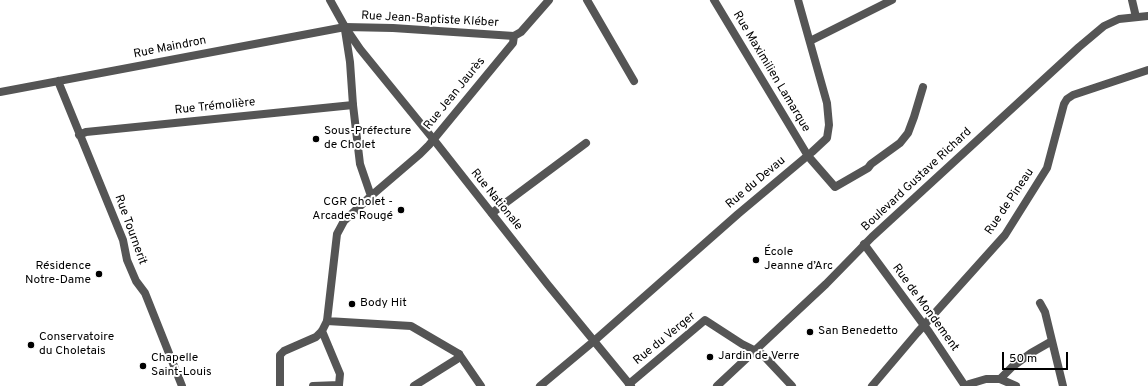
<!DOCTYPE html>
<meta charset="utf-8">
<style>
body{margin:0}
#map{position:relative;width:1148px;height:386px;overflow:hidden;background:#fff;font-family:Overpass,sans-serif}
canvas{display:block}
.scale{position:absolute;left:1002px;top:352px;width:66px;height:18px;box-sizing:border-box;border:2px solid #000;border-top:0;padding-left:5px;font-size:12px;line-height:14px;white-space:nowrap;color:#000;-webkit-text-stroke:3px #fff;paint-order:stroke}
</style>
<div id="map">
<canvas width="1148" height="386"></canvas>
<div class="scale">50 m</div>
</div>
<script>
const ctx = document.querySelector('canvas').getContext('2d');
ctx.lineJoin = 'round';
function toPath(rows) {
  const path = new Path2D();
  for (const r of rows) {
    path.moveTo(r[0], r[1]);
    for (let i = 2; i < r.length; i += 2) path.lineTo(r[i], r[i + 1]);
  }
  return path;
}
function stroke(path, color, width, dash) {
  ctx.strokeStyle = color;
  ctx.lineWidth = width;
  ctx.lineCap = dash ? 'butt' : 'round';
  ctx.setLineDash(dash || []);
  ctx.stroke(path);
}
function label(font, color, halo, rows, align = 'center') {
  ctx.font = font + ' Overpass,sans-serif';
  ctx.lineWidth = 4;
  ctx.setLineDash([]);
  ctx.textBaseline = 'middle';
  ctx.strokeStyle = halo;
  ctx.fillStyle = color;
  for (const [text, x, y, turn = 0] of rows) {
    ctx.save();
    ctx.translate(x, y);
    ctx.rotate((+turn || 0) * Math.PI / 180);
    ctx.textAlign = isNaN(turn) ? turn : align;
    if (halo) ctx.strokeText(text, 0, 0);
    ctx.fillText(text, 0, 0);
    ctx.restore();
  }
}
stroke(toPath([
 [587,0,634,81],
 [714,0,808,156,835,187,868,168,871,164,900,143,908,133,914,117,923,87],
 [1132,0,1136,17],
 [514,36,521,32,549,0],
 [810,41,892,0],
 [58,81,123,240,127,260,136,281,145,293,182,386],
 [0,92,345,27,393,28,514,36],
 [79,135,86,132,353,105],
 [371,196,420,154,429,145,513,43,514,36],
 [492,213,586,143],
 [864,244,929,332,965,386],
 [1040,303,1045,312,1063,386],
 [322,331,340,374,339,385],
 [594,341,738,214,812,152,827,138,829,125,827,103,798,0],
 [1000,379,1012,367,1031,353,1052,341],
 [629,384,705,320,742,344,762,354,792,386],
 [280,386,280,355,284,351,316,337,322,331,327,321],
 [313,386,339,385],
 [414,386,457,359,459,354],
 [872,386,917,333,1005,235,1047,168,1064,104,1067,99,1073,95,1148,70],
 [966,386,969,384,986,379,1000,379,1016,386]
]), '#555', 8);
stroke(toPath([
 [330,0,345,27,360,49,434,140,548,285,631,386],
 [345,30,350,62,353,105,360,164,371,196,344,221,337,234,327,321,411,326,459,354,481,386],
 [540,386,594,341],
 [717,386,826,284,872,237,1079,47,1104,26,1119,19,1148,16]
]), '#555', 8);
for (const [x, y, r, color] of [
 [316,139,4,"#000"],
 [401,210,4,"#000"],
 [756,260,4,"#000"],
 [99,274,4,"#000"],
 [352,304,4,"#000"],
 [810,332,4,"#000"],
 [31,345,4,"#000"],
 [710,357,4,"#000"],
 [143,366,4,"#000"]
]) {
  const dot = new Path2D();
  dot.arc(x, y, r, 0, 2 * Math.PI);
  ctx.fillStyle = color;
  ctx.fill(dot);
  stroke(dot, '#fff', 1.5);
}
label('12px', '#000', '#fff', [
 ["Rue Jean-Baptiste Kléber",430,20,3],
 ["Rue Maindron",170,48,-11],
 ["Rue Maximilien Lamarque",771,72,59],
 ["Rue Jean Jaurès",455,94,-51],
 ["Rue Trémolière",215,107,-6],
 ["Boulevard Gustave Richard",917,180,-43],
 ["Rue du Devau",756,183,-40],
 ["Rue Nationale",496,200,51],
 ["Rue de Pineau",1010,202,-56],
 ["Rue Tournerit",130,230,70],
 ["Rue de Mondement",925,308,54],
 ["Rue du Verger",665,339,-39]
]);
label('12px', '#000', '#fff', [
 ["Sous-Préfecture",324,132],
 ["de Cholet",324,146],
 ["CGR Cholet -",393,203,"right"],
 ["Arcades Rougé",393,217,"right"],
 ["École",764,253],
 ["Jeanne d’Arc",764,267],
 ["Résidence",91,267,"right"],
 ["Notre-Dame",91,281,"right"],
 ["Body Hit",360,304],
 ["San Benedetto",818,332],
 ["Conservatoire",39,338],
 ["du Choletais",39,352],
 ["Jardin de Verre",718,357],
 ["Chapelle",151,359],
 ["Saint-Louis",151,373]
], 'left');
</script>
